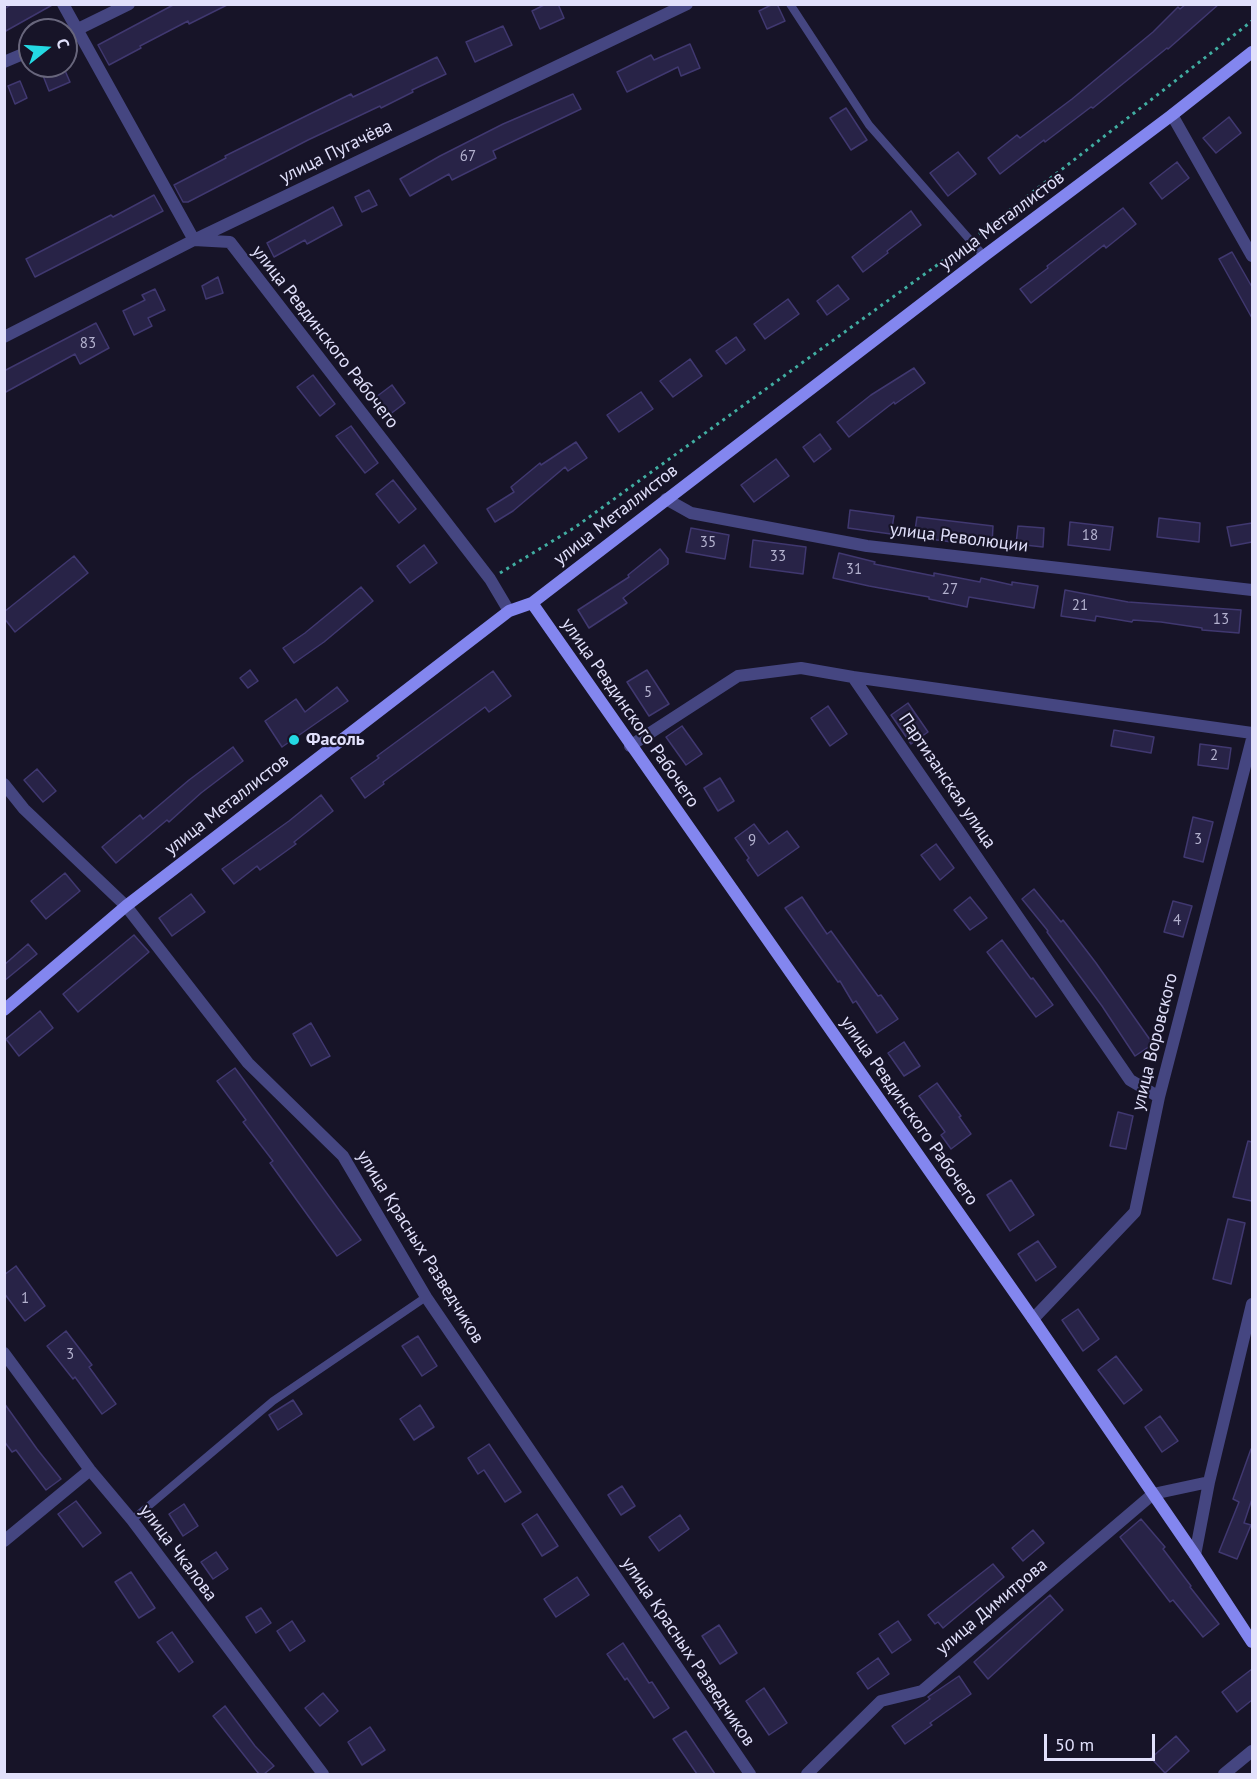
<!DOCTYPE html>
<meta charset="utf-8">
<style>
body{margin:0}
#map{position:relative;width:1257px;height:1779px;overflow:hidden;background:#171428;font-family:"PT Sans",sans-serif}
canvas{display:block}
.frame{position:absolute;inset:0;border:6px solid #e1e0fb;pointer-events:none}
.north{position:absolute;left:18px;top:18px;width:60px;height:60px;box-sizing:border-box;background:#171428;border:2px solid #68667c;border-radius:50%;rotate:73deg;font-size:16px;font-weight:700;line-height:24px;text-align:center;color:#e1e0fb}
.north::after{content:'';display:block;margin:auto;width:21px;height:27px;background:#24d9e3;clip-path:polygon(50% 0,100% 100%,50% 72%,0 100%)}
.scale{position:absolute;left:1044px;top:1734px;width:111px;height:27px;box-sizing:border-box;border:3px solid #e1e0fb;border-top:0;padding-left:8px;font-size:18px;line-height:21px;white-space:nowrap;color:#e1e0fb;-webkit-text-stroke:4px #171428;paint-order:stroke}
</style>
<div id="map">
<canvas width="1257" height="1779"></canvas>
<div class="frame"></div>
<div class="north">С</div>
<div class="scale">50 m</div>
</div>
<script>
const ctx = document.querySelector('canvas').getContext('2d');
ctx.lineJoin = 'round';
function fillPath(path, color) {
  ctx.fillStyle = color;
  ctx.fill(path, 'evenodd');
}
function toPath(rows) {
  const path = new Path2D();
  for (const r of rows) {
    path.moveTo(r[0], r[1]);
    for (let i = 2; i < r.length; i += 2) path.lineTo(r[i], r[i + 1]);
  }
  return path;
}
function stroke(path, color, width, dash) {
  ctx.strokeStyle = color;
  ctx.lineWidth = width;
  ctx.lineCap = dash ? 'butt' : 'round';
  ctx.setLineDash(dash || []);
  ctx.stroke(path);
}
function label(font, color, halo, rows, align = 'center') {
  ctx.font = font + ' "PT Sans",sans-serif';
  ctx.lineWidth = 4.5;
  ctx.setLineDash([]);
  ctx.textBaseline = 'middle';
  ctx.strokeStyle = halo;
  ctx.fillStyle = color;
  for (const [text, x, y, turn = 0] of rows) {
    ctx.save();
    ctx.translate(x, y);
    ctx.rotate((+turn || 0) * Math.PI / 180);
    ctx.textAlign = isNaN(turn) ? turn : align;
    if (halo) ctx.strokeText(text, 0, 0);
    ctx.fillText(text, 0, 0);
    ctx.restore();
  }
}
const building = toPath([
 [12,4,54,4,4,32,4,9,12,4],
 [175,4,229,4,189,24,188,21,140,46,141,48,109,65,98,45,175,4],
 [546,4,558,4,564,18,540,29,532,11,546,4],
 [773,4,777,4,785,21,767,29,759,11,773,4],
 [1186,4,1219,4,1168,49,1167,48,1093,108,1091,107,1045,142,1044,140,1000,174,988,158,1017,135,1020,138,1072,99,1153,32,1178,7,1180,9,1186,4],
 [503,26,512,45,475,62,466,42,503,26],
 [690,44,700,68,681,76,678,67,627,92,617,72,651,55,654,60,690,44],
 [437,57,446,74,412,90,413,92,381,108,380,106,308,140,188,202,183,202,174,185,226,158,225,156,314,112,351,94,353,97,437,57],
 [58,66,63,66,70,82,49,91,42,73,58,66],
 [20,81,27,98,15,104,8,86,20,81],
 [573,94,581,109,493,151,496,158,452,180,449,174,410,196,400,179,440,156,503,124,573,94],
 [846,108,867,140,851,150,830,118,846,108],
 [1229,117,1241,133,1216,153,1203,138,1229,117],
 [958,152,976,174,948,196,930,173,958,152],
 [1177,162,1189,178,1162,199,1150,183,1177,162],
 [369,190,377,205,362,212,355,197,369,190],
 [154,195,163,211,35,277,26,259,111,215,113,217,154,195],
 [333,207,342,225,307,244,305,240,274,257,267,243,333,207],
 [1123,208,1136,224,1106,248,1104,245,1031,303,1020,289,1048,268,1047,266,1123,208],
 [911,211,921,225,887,251,888,253,863,272,852,257,911,211],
 [1232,252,1252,287,1252,318,1219,259,1232,252],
 [218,277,223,293,206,299,202,286,218,277],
 [838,285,849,299,827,315,817,301,838,285],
 [155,289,165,310,148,318,152,326,134,335,123,311,145,300,142,295,155,289],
 [788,299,799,314,765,339,754,324,788,299],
 [96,323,109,348,80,364,75,354,4,393,4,371,96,323],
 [736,337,745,350,726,364,716,351,736,337],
 [690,359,702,376,673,397,660,381,690,359],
 [914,368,925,383,895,404,894,402,849,437,837,422,871,395,914,368],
 [313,375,335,404,320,416,297,387,313,375],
 [392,385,405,403,389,415,376,397,392,385],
 [641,392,653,409,619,432,607,415,641,392],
 [351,426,378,463,365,473,336,436,351,426],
 [820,434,831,449,814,462,803,447,820,434],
 [576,442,587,458,568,471,565,467,513,511,495,522,487,509,514,492,511,487,540,463,541,465,576,442],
 [776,459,789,476,754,502,741,485,776,459],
 [393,480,416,509,399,523,376,494,393,480],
 [850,510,894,516,891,534,848,528,850,510],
 [917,517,993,526,992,544,952,540,952,542,914,537,917,517],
 [1159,518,1200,523,1199,542,1157,537,1159,518],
 [1070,522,1113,527,1110,550,1068,545,1070,522],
 [1252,523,1252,542,1231,546,1227,527,1252,523],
 [1018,526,1044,528,1043,547,1016,544,1018,526],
 [691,528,729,535,725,559,686,552,691,528],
 [753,540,806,547,803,574,750,567,753,540],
 [424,545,437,563,410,583,397,566,424,545],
 [660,549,668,559,668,564,623,598,627,603,589,628,578,610,629,577,628,575,660,549],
 [839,553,875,562,874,564,934,576,934,573,980,582,981,578,1012,585,1012,582,1038,586,1034,608,969,597,967,607,929,599,929,597,869,586,833,578,839,553],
 [74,556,88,573,15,632,4,618,4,612,74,556],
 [361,587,373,601,324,642,294,663,283,648,305,633,361,587],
 [1065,590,1128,602,1241,610,1239,633,1202,630,1202,628,1161,622,1133,620,1132,622,1096,616,1095,621,1061,616,1065,590],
 [250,670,258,681,248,688,240,678,250,670],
 [647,670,669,704,649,716,627,682,647,670],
 [493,671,511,696,489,712,485,707,383,782,384,784,365,798,351,778,379,758,377,756,493,671],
 [337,687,348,701,282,747,265,721,296,699,305,712,337,687],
 [908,703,928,732,911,744,891,715,908,703],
 [828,706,847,734,830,746,811,718,828,706],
 [682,726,702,754,686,765,666,737,682,726],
 [1114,730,1154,737,1151,753,1111,746,1114,730],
 [1200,744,1231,748,1228,769,1198,765,1200,744],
 [233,747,243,761,201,793,169,822,167,820,116,863,102,847,140,815,143,819,189,780,233,747],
 [37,769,56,791,43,802,24,780,37,769],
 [720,778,734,801,718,811,704,788,720,778],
 [321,795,333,811,294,842,296,844,260,870,257,866,234,884,222,869,289,821,321,795],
 [1193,817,1213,822,1203,862,1184,857,1193,817],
 [754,824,769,844,787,831,799,847,758,876,747,860,749,858,735,838,754,824],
 [936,844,954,868,940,880,921,855,936,844],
 [65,873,80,891,46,919,31,901,65,873],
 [1034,889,1061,922,1063,920,1096,963,1153,1044,1135,1056,1102,1006,1047,932,1048,931,1022,899,1034,889],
 [191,894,205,912,172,936,159,918,191,894],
 [802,897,827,934,831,931,878,996,881,995,898,1019,877,1033,856,1001,853,1003,840,981,838,982,785,908,802,897],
 [970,897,987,918,970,930,954,910,970,897],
 [1173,901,1192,906,1183,937,1164,932,1173,901],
 [134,935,149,952,78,1012,63,994,134,935],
 [1002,940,1031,979,1033,978,1053,1005,1036,1017,987,952,1002,940],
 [28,944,37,954,4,981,4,965,28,944],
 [40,1011,53,1028,19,1056,6,1039,40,1011],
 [311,1023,330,1056,311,1066,293,1034,311,1023],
 [904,1042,920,1066,904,1076,888,1053,904,1042],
 [235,1068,361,1240,337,1256,270,1163,273,1161,243,1122,246,1120,217,1081,235,1068],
 [937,1083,961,1116,959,1117,971,1134,951,1149,941,1135,945,1132,919,1096,937,1083],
 [1118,1112,1133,1116,1126,1149,1110,1146,1118,1112],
 [1248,1141,1252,1142,1252,1201,1233,1197,1248,1141],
 [1011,1180,1034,1215,1010,1231,987,1195,1011,1180],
 [1228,1219,1245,1223,1231,1284,1213,1279,1228,1219],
 [1038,1241,1056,1267,1036,1281,1018,1254,1038,1241],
 [16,1266,45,1306,25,1321,4,1293,4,1275,16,1266],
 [1078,1309,1099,1339,1083,1351,1062,1320,1078,1309],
 [66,1331,92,1365,89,1367,116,1404,102,1414,75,1377,73,1379,47,1346,66,1331],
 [418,1336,437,1366,422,1376,402,1346,418,1336],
 [1116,1356,1142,1390,1124,1404,1098,1370,1116,1356],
 [293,1400,302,1414,278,1430,269,1415,293,1400],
 [4,1403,37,1449,61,1479,46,1490,16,1450,12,1452,4,1441,4,1403],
 [420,1405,434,1427,414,1440,400,1419,420,1405],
 [1160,1416,1178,1441,1162,1452,1145,1427,1160,1416],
 [489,1444,521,1492,505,1502,484,1470,478,1474,468,1458,489,1444],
 [1251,1449,1252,1449,1252,1499,1244,1523,1251,1525,1237,1559,1219,1552,1239,1502,1233,1499,1251,1449],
 [622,1486,635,1506,621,1515,608,1495,622,1486],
 [76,1501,101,1533,83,1547,58,1514,76,1501],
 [184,1504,198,1526,183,1536,169,1514,184,1504],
 [537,1514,558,1546,542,1556,522,1524,537,1514],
 [680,1515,689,1529,659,1551,649,1537,680,1515],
 [1141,1519,1165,1547,1163,1549,1191,1586,1190,1587,1219,1624,1203,1637,1173,1600,1170,1602,1120,1537,1141,1519],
 [1033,1530,1044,1543,1023,1561,1012,1548,1033,1530],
 [216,1552,228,1569,213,1579,201,1562,216,1552],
 [993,1564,1004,1577,943,1628,938,1622,935,1624,928,1615,993,1564],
 [131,1572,155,1608,139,1618,115,1582,131,1572],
 [577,1577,589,1595,556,1617,544,1599,577,1577],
 [1050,1595,1063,1610,988,1679,974,1662,1050,1595],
 [261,1608,271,1623,256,1633,246,1617,261,1608],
 [292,1621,305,1641,290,1651,277,1631,292,1621],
 [898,1621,911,1640,892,1653,879,1634,898,1621],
 [719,1625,737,1653,720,1664,702,1636,719,1625],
 [172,1632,193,1662,179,1672,157,1642,172,1632],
 [623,1643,649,1683,652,1682,669,1708,654,1718,627,1678,625,1680,607,1654,623,1643],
 [878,1658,889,1674,868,1689,857,1673,878,1658],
 [1252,1669,1252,1700,1237,1712,1222,1692,1252,1669],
 [959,1676,971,1694,930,1723,932,1725,905,1744,892,1726,930,1699,928,1697,959,1676],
 [764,1688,787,1723,769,1735,746,1701,764,1688],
 [323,1693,338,1711,320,1726,305,1708,323,1693],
 [225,1706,255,1746,274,1766,264,1774,259,1774,213,1716,225,1706],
 [370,1727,385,1750,362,1765,348,1742,370,1727],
 [686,1731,715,1774,697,1774,673,1739,686,1731],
 [1176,1736,1189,1751,1165,1773,1151,1758,1176,1736]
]);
fillPath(building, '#282347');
stroke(building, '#403870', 1.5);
stroke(toPath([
 [979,234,1252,21],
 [500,573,574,528,962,247]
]), '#41aea2', 3, [3, 4.5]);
stroke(toPath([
 [790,4,869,125,984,256],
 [132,1520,273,1401,426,1297]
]), '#454681', 8);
stroke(toPath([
 [63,4,194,240,230,242,490,579,509,611],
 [66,35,129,4],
 [4,62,30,51],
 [1172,115,1252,256],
 [4,337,194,240,687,4],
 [666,499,691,513,867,546,1252,590],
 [853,677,1252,733],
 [630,746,738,676,801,668,853,677,1130,1080,1159,1097],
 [4,784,24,809,126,906,248,1063,343,1156,426,1297,750,1774],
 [1033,1319,1135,1212,1159,1097,1252,739],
 [4,1353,90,1470,132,1520,323,1774],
 [4,1541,90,1470],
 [1195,1555,1209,1482,1252,1304],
 [807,1774,881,1701,922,1691,1153,1494,1209,1482],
 [1224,1774,1252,1751]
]), '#454681', 12);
stroke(toPath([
 [532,603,1033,1319,1195,1555,1252,1642],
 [4,1010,126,906,509,611,532,603,984,256,1172,115,1252,52]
]), '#8386ef', 12);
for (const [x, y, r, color] of [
 [294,740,6,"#24d9e3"]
]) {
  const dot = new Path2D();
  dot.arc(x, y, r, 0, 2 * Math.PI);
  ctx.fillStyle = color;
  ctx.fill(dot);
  stroke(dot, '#171428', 2);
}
label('15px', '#b3b1ce', null, [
 ["67",468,157],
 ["83",88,344],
 ["18",1090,536],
 ["35",708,543],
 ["33",778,557],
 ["31",854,570],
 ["27",950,590],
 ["21",1080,606],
 ["13",1221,620],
 ["5",648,693],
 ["2",1214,756],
 ["3",1198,840],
 ["9",752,841],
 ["4",1177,921],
 ["1",25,1299],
 ["3",70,1355]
]);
label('18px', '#e1e0fb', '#171428', [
 ["улица Пугачёва",336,152,-26],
 ["улица Металлистов",1002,221,-37],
 ["улица Ревдинского Рабочего",325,337,52],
 ["улица Металлистов",616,515,-38],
 ["улица Революции",959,538,7],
 ["улица Ревдинского Рабочего",630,713,55],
 ["Партизанская улица",947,781,56],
 ["улица Металлистов",227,805,-38],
 ["улица Воровского",1155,1042,-76],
 ["улица Ревдинского Рабочего",909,1111,55],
 ["улица Красных Разведчиков",420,1247,58],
 ["улица Чкалова",178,1553,53],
 ["улица Димитрова",992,1607,-40],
 ["улица Красных Разведчиков",688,1652,56]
]);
label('bold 18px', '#e1e0fb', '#171428', [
 ["Фасоль",306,740]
], 'left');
</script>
